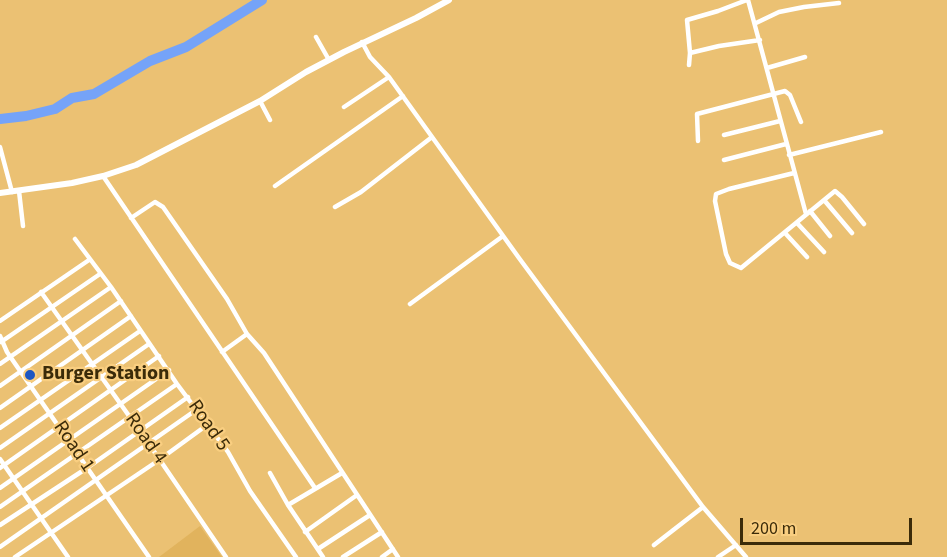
<!DOCTYPE html>
<style>
body{margin:0}
#map{position:relative;width:947px;height:557px;overflow:hidden;background:#ebc173;font-family:"Source Sans 3",sans-serif}
canvas{display:block}
.scale{position:absolute;left:740px;top:518px;width:172px;height:27px;box-sizing:border-box;border:3px solid #3b2b09;border-top:0;padding-left:8px;font-size:18px;line-height:21px;white-space:nowrap;color:#3b2b09;-webkit-text-stroke:4px #f9ce80;paint-order:stroke}
</style>
<div id="map">
<canvas width="947" height="557"></canvas>
<div class="scale">200 m</div>
</div>
<script>
const ctx = document.querySelector('canvas').getContext('2d');
ctx.lineJoin = 'round';
function fillPath(path, color) {
  ctx.fillStyle = color;
  ctx.fill(path, 'evenodd');
}
function toPath(rows) {
  const path = new Path2D();
  for (const r of rows) {
    path.moveTo(r[0], r[1]);
    for (let i = 2; i < r.length; i += 2) path.lineTo(r[i], r[i + 1]);
  }
  return path;
}
function stroke(path, color, width, dash) {
  ctx.strokeStyle = color;
  ctx.lineWidth = width;
  ctx.lineCap = dash ? 'butt' : 'round';
  ctx.setLineDash(dash || []);
  ctx.stroke(path);
}
function label(font, color, halo, rows, align = 'center') {
  ctx.font = font + ' "Source Sans 3",sans-serif';
  ctx.lineWidth = 4.5;
  ctx.setLineDash([]);
  ctx.textBaseline = 'middle';
  ctx.strokeStyle = halo;
  ctx.fillStyle = color;
  for (const [text, x, y, turn = 0] of rows) {
    ctx.save();
    ctx.translate(x, y);
    ctx.rotate((+turn || 0) * Math.PI / 180);
    ctx.textAlign = isNaN(turn) ? turn : align;
    if (halo) ctx.strokeText(text, 0, 0);
    ctx.fillText(text, 0, 0);
    ctx.restore();
  }
}
fillPath(toPath([
 [200,526,222,557,159,557]
]), '#e1b35d');
stroke(toPath([
 [0,119,26,116,55,109,72,98,94,94,150,61,186,47,262,0]
]), '#75a3f8', 10);
stroke(toPath([
 [748,0,806,214],
 [756,23,779,12,804,7,839,3],
 [316,37,329,60],
 [362,42,370,57,389,77,519,258,703,507,746,557],
 [690,53,687,20,718,11,747,0],
 [689,65,690,53,719,46,760,40],
 [767,68,805,57],
 [260,101,270,120],
 [344,107,389,77],
 [724,135,780,121],
 [698,141,697,114,785,91,790,95,801,122],
 [0,147,12,192],
 [789,155,881,132],
 [724,160,786,144],
 [794,173,729,189,716,194,715,201,726,254,730,263,741,268,835,191,842,197,864,224],
 [103,176,315,488],
 [275,186,403,96],
 [19,191,23,226],
 [824,200,852,233],
 [335,207,361,192,432,137],
 [810,211,830,236],
 [131,218,155,202,163,207,227,299,247,334,264,353,398,557],
 [797,223,824,252],
 [785,233,807,257],
 [75,239,111,287,177,384,228,452,250,491,296,557],
 [41,292,149,444,226,557],
 [410,304,503,236],
 [0,321,89,260],
 [0,336,7,352,149,557],
 [1,342,100,274],
 [222,352,247,334],
 [0,364,111,287],
 [0,386,121,301],
 [0,408,131,316],
 [0,428,140,331],
 [0,448,149,344],
 [0,459,68,557],
 [0,468,159,356],
 [270,473,288,505,323,557],
 [0,488,169,370],
 [288,505,342,473],
 [0,507,177,384],
 [0,525,87,468,188,397],
 [305,532,357,495],
 [654,545,703,507],
 [0,547,196,410],
 [318,549,370,515],
 [15,557,159,460,207,425],
 [343,557,382,532],
 [382,557,393,549],
 [718,557,736,545]
]), '#fff', 4.5);
stroke(toPath([
 [0,193,72,183,103,176,136,165,260,101,306,72,344,52,416,18,449,0]
]), '#fff', 6);
for (const [x, y, r, color] of [
 [30,375,6,"#1c56c2"]
]) {
  const dot = new Path2D();
  dot.arc(x, y, r, 0, 2 * Math.PI);
  ctx.fillStyle = color;
  ctx.fill(dot);
  stroke(dot, '#f9ce80', 2);
}
label('bold 20px', '#3b2b09', '#f9ce80', [
 ["Burger Station",42,375]
], 'left');
label('20px', '#3b2b09', '#f9ce80', [
 ["Road 5",208,426,55],
 ["Road 4",145,439,55],
 ["Road 1",73,447,56]
]);
</script>
